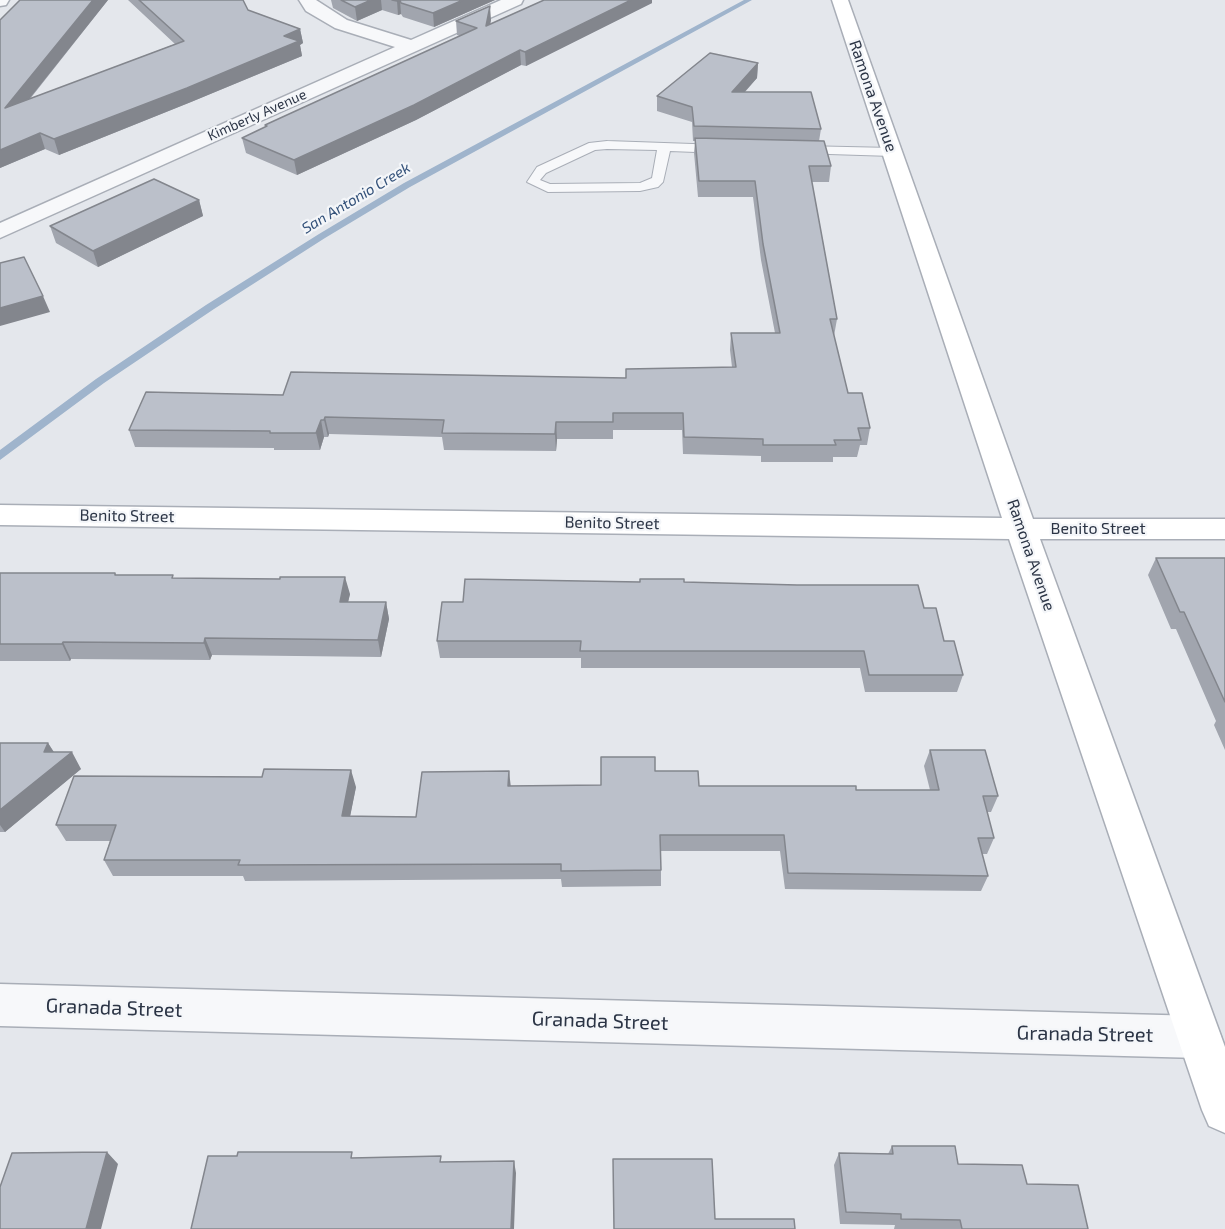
<!DOCTYPE html>
<style>
body{margin:0}
canvas{display:block;background:#e4e7ec}
</style>
<canvas width="1225" height="1229"></canvas>
<script>
const ctx = document.querySelector('canvas').getContext('2d');
ctx.lineJoin = 'round';
function toPath(rows) {
  const path = new Path2D();
  for (const r of rows) {
    path.moveTo(r[0], r[1]);
    for (let i = 2; i < r.length; i += 2) path.lineTo(r[i], r[i + 1]);
  }
  return path;
}
function fillPath(path, color) {
  ctx.fillStyle = color;
  ctx.fill(path, 'evenodd');
}
function stroke(path, color, width, dash) {
  ctx.strokeStyle = color;
  ctx.lineWidth = width;
  ctx.lineCap = dash ? 'butt' : 'round';
  ctx.setLineDash(dash || []);
  ctx.stroke(path);
}
function label(font, color, halo, rows, align = 'center') {
  ctx.font = font + ' "Exo 2",sans-serif';
  ctx.lineWidth = 4.5;
  ctx.setLineDash([]);
  ctx.textBaseline = 'middle';
  ctx.strokeStyle = halo;
  ctx.fillStyle = color;
  for (const [text, x, y, turn = 0] of rows) {
    ctx.save();
    ctx.translate(x, y);
    ctx.rotate((+turn || 0) * Math.PI / 180);
    ctx.textAlign = isNaN(turn) ? turn : align;
    if (halo) ctx.strokeText(text, 0, 0);
    ctx.fillText(text, 0, 0);
    ctx.restore();
  }
}
fillPath(toPath([
 [744,0,752,0,410,187,325,238,214,309,104,383,0,460,0,450,96,379,206,305,319,234,404,183,744,0]
]), '#9fb4cc');
const lane = toPath([
 [607,141,721,145,727,149,721,153,670,151,663,182,658,187,640,191,548,192,527,182,537,167,589,143,607,141],
 [607,149,657,150,652,178,640,183,550,184,540,180,546,173,595,150,607,149],
 [802,146,892,148,898,152,892,156,798,153,796,150,798,147,802,146]
]);
const street = toPath([
 [0,0,9,0,6,5,0,6,0,0],
 [299,0,316,0,347,20,411,40,501,0,523,0,521,4,0,238,0,223,395,47,335,28,306,11,299,0],
 [0,984,1199,1016,1215,1022,1221,1037,1215,1052,1199,1058,0,1026,0,984]
]);
const secondary = toPath([
 [832,0,848,0,1033,519,1225,519,1225,539,1040,539,1225,1047,1225,1133,1209,1126,1202,1110,1009,539,0,525,0,505,1002,518,832,0]
]);
stroke(lane, '#a9aeb7', 2);
stroke(street, '#a9aeb7', 3);
stroke(secondary, '#a9aeb7', 3);
fillPath(lane, '#f7f8fa');
fillPath(street, '#f7f8fa');
fillPath(secondary, '#fff');
fillPath(toPath([
 [20,0,108,0,30,99,175,44,128,0,243,0,248,10,300,29,303,43,300,45,302,56,191,102,59,155,45,149,0,168,0,20],
 [331,0,495,0,434,27,403,17,401,14,398,15,382,10,357,21,333,8],
 [544,0,652,0,652,3,526,66,521,65,416,120,297,175,246,153,242,138,265,127,265,125,460,36,457,35,456,21,491,20,490,24],
 [758,63,757,78,745,92,821,129,819,141,831,166,829,182,812,182,837,319,834,336,848,393,870,428,867,445,860,445,857,457,833,457,833,462,761,462,761,456,683,454,682,430,613,430,613,439,557,439,556,451,444,450,442,437,329,434,328,437,324,437,320,450,274,450,274,448,135,447,129,430,283,395,626,378,732,367,730,350,731,333,775,333,761,260,753,197,698,197,694,153,695,141,693,141,692,122,657,111,657,96],
 [199,200,203,216,98,267,56,243,50,226],
 [1156,558,1225,558,1225,750,1214,725,1216,721,1176,629,1171,629,1148,575],
 [0,573,115,573,116,575,174,578,350,594,348,602,386,602,389,619,381,657,212,655,210,660,71,659,70,661,0,661],
 [684,582,924,608,944,641,963,675,957,692,865,692,860,668,581,668,581,658,440,658,437,641,463,602],
 [0,743,48,743,54,752,81,769,5,832,0,832],
 [930,750,998,796,991,812,987,812,994,838,987,854,982,854,988,876,981,891,785,889,780,851,660,851,661,870,661,886,562,887,561,879,245,881,243,876,113,876,104,860,110,841,66,841,56,825,356,787,350,816,416,817,511,786,601,785,655,771,699,786,856,790,930,790,924,766],
 [892,1146,1027,1184,1088,1229,894,1229,895,1225,840,1224,834,1165,839,1153,888,1154]
]), '#a1a5ae');
fillPath(toPath([
 [93,0,108,0,10,123,5,108],
 [371,0,381,0,382,10,357,21,355,7],
 [400,0,401,14,398,15,397,1],
 [463,0,495,0,434,27,433,13],
 [631,0,652,0,652,3,526,66,525,52],
 [490,6,491,20,487,40,486,26],
 [300,29,303,43,300,45,302,56,191,102,59,155,54,139],
 [520,50,521,65,416,120,297,175,294,160],
 [758,63,757,78,731,107,732,92],
 [40,133,45,149,0,168,0,150],
 [199,200,203,216,98,267,93,251],
 [43,296,50,312,0,326,0,308],
 [325,417,329,434,328,437,324,420],
 [321,420,324,437,320,450,316,433],
 [556,422,557,439,556,451,555,434],
 [345,577,350,594,344,619,340,602],
 [386,602,389,619,381,657,378,640],
 [205,638,212,655,210,660,204,643],
 [63,642,71,659,70,661,62,644],
 [48,743,58,759,72,752,81,769,5,832,0,825,0,810,44,752],
 [351,770,356,787,347,832,342,816],
 [509,771,511,788,508,786],
 [107,1152,118,1164,101,1229,86,1229],
 [514,1161,516,1173,514,1229,511,1229]
]), '#83868d');
const building = toPath([
 [20,0,93,0,5,108,184,41,139,0,243,0,248,10,300,29,284,36,299,41,187,88,54,139,40,133,0,150,0,20,20,0],
 [341,0,371,0,355,7,341,0],
 [392,0,463,0,433,13,401,3,400,0,397,1,392,0],
 [544,0,631,0,525,52,520,50,414,105,294,160,242,138,267,126,265,125,477,28,456,21,490,6,486,26,544,0],
 [710,53,758,63,732,92,811,92,821,129,694,126,692,107,657,96,710,53],
 [695,138,824,141,831,166,809,166,837,319,830,319,848,393,862,393,870,428,858,428,861,440,834,440,836,445,763,445,763,439,684,437,683,413,613,413,613,422,556,422,555,434,442,433,444,420,325,417,324,420,321,420,316,433,270,433,270,431,129,430,146,392,283,395,291,372,626,378,626,369,736,367,731,333,780,333,763,244,755,181,699,181,695,138],
 [154,179,199,200,93,251,50,226,154,179],
 [24,257,43,296,0,308,0,263,24,257],
 [1156,558,1225,558,1225,702,1184,612,1180,612,1156,558],
 [0,573,115,573,115,575,173,575,172,578,280,579,280,577,345,577,340,602,386,602,378,640,205,638,204,643,63,642,62,644,0,644,0,573],
 [465,579,640,582,640,579,684,579,684,582,797,585,918,585,924,608,936,608,944,641,954,641,963,675,869,675,864,651,580,651,581,641,437,641,442,602,463,602,465,579],
 [0,743,48,743,44,752,72,752,0,810,0,743],
 [930,750,985,750,998,796,983,796,994,838,978,838,988,876,788,873,784,835,660,835,661,870,561,871,561,864,238,865,240,860,104,860,116,825,56,825,74,776,262,777,264,769,351,770,342,816,416,817,422,772,509,771,508,786,601,785,601,757,655,757,655,771,698,771,699,786,856,786,856,790,939,790,930,750],
 [892,1146,955,1146,958,1164,1022,1165,1027,1184,1078,1185,1088,1229,962,1229,960,1220,901,1219,901,1214,846,1212,839,1153,893,1154,892,1146],
 [107,1152,86,1229,0,1229,0,1187,12,1153,107,1152],
 [238,1152,352,1152,351,1158,441,1156,440,1162,514,1161,511,1229,191,1229,208,1156,237,1156,238,1152],
 [613,1159,712,1159,715,1219,794,1219,795,1229,614,1229,613,1159]
]);
fillPath(building, '#bbc0ca');
stroke(building, '#83868d', 1.5);
label('14px', '#2b3445', '#f4f6f9', [
 ["Kimberly Avenue",257,115,-24]
]);
label('italic 15px', '#34527a', '#f4f6f9', [
 ["San Antonio Creek",356,198,-31]
]);
label('16px', '#2b3445', '#f4f6f9', [
 ["Ramona Avenue",873,96,71],
 ["Benito Street",127,516,1],
 ["Benito Street",612,523,1],
 ["Benito Street",1098,529],
 ["Ramona Avenue",1031,555,71]
]);
label('20px', '#2b3445', '#f4f6f9', [
 ["Granada Street",114,1008,2],
 ["Granada Street",600,1021,2],
 ["Granada Street",1085,1034,1]
]);
</script>
